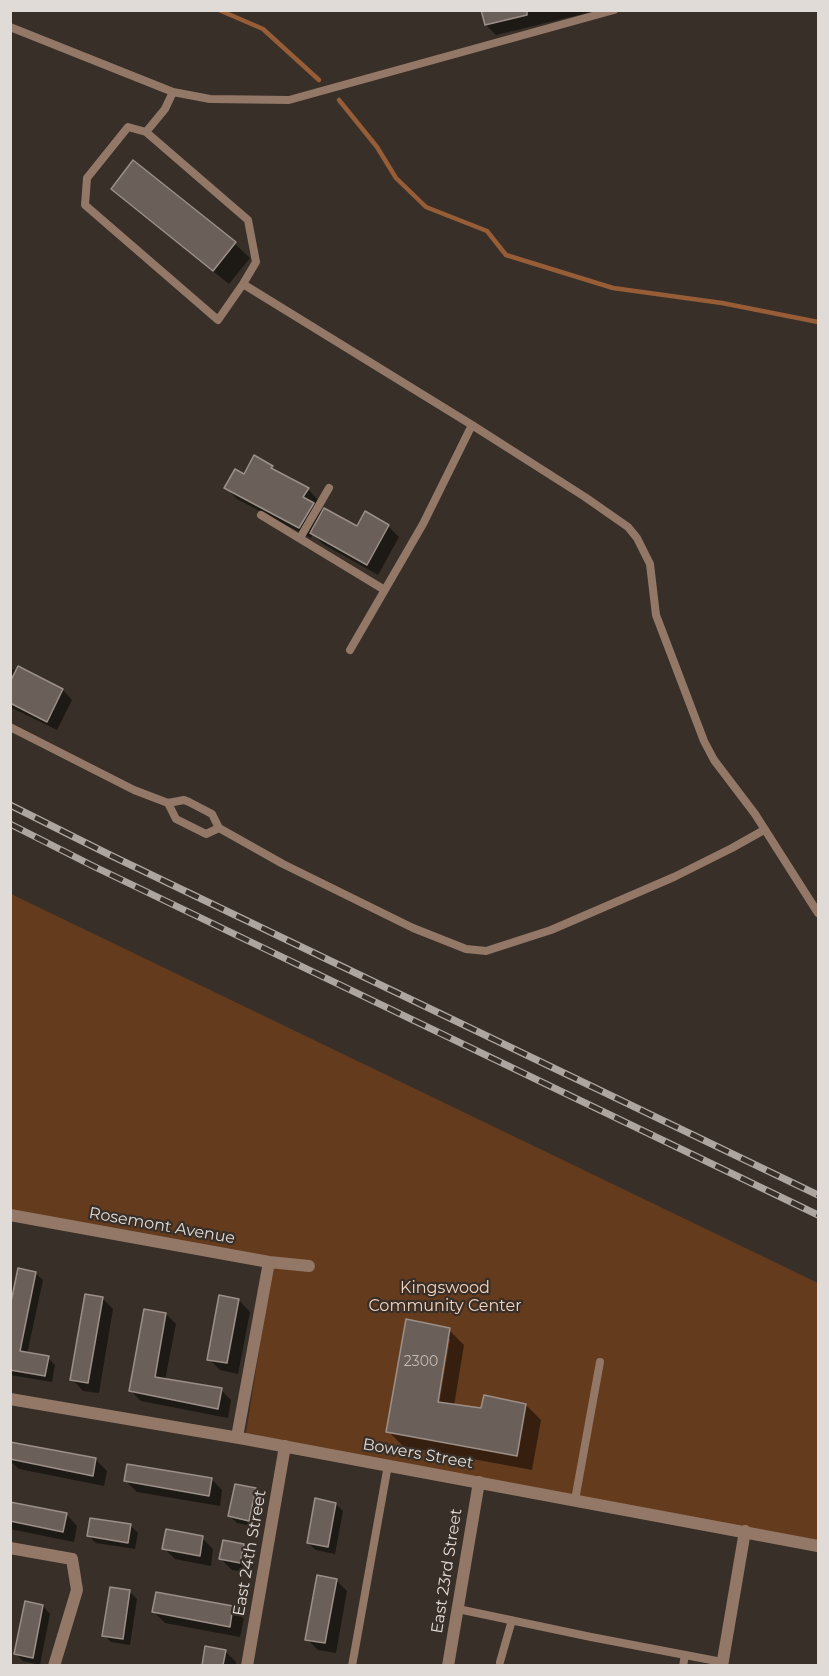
<!DOCTYPE html>
<style>
body{margin:0}
#map{position:relative;width:829px;height:1676px;overflow:hidden;background:#382f28;font-family:Montserrat,sans-serif}
canvas{display:block}
.frame{position:absolute;inset:0;border:12px solid #e1dbd7;pointer-events:none}
</style>
<div id="map">
<canvas width="829" height="1676"></canvas>
<div class="frame"></div>
</div>
<script>
const ctx = document.querySelector('canvas').getContext('2d');
ctx.lineJoin = 'round';
function fillPath(path, color) {
  ctx.fillStyle = color;
  ctx.fill(path, 'evenodd');
}
function toPath(rows) {
  const path = new Path2D();
  for (const r of rows) {
    path.moveTo(r[0], r[1]);
    for (let i = 2; i < r.length; i += 2) path.lineTo(r[i], r[i + 1]);
  }
  return path;
}
function stroke(path, color, width, dash) {
  ctx.strokeStyle = color;
  ctx.lineWidth = width;
  ctx.lineCap = dash ? 'butt' : 'round';
  ctx.setLineDash(dash || []);
  ctx.stroke(path);
}
function label(font, color, halo, rows, align = 'center') {
  ctx.font = font + ' Montserrat,sans-serif';
  ctx.lineWidth = 4.5;
  ctx.setLineDash([]);
  ctx.textBaseline = 'middle';
  ctx.strokeStyle = halo;
  ctx.fillStyle = color;
  for (const [text, x, y, turn = 0] of rows) {
    ctx.save();
    ctx.translate(x, y);
    ctx.rotate((+turn || 0) * Math.PI / 180);
    ctx.textAlign = isNaN(turn) ? turn : align;
    if (halo) ctx.strokeText(text, 0, 0);
    ctx.fillText(text, 0, 0);
    ctx.restore();
  }
}
fillPath(toPath([
 [11,894,818,1283,818,1540,245,1439,273,1263,11,1215]
]), '#653b1d');
fillPath(toPath([
 [482,10,599,10,496,35,486,25],
 [134,162,235,244,250,258,229,284,127,203,113,189],
 [272,467,279,474,308,489,319,501,315,506,323,514,357,528,388,526,399,537,378,575,323,544,313,534,311,538,237,499,226,488,244,476],
 [10,668,63,690,72,700,57,730,10,707],
 [35,1273,43,1280,27,1354,48,1358,55,1365,52,1382,10,1375,10,1314],
 [102,1298,113,1309,99,1393,83,1391,72,1379],
 [239,1300,250,1312,238,1374,220,1370,209,1359],
 [166,1314,176,1324,165,1380,221,1390,231,1400,228,1418,141,1401,131,1391],
 [449,1330,464,1345,454,1406,483,1410,526,1405,541,1420,532,1470,403,1446,388,1431],
 [447,1339,450,1339,438,1410,435,1409],
 [11,1443,96,1460,107,1471,104,1486,19,1469,10,1461],
 [211,1479,222,1490,220,1506,137,1492,126,1481],
 [255,1490,262,1497,256,1527,237,1523,230,1516],
 [10,1503,66,1514,77,1526,74,1542,10,1529],
 [336,1504,343,1511,335,1554,316,1550,308,1543],
 [130,1525,138,1533,135,1549,96,1543,89,1536],
 [202,1538,213,1549,211,1566,175,1559,164,1548],
 [243,1545,254,1557,251,1573,232,1570,221,1559],
 [336,1580,347,1591,336,1653,318,1650,307,1639],
 [130,1592,137,1599,130,1645,111,1642,104,1635],
 [43,1606,50,1614,40,1665,23,1661,16,1654],
 [232,1608,244,1619,240,1637,165,1623,154,1612],
 [207,1648,225,1651,236,1662,236,1666,203,1666]
]), '#0007');
stroke(toPath([
 [219,10,263,29,319,80],
 [339,100,377,147,396,178,426,207,487,231,506,255,613,288,722,303,818,322]
]), '#975d37', 4.5);
const building = toPath([
 [481,10,527,10,527,15,485,25,481,10],
 [133,160,236,242,213,271,111,189,133,160],
 [254,455,273,466,271,468,309,488,303,497,314,503,299,528,224,488,235,469,244,474,254,455],
 [324,508,357,526,365,511,389,525,367,565,310,533,324,508],
 [18,666,63,689,47,722,10,703,10,682,18,666],
 [18,1268,36,1272,20,1351,49,1356,45,1376,10,1370,10,1307,18,1268],
 [85,1294,103,1297,88,1383,70,1380,85,1294],
 [219,1295,239,1299,227,1363,207,1360,219,1295],
 [144,1309,166,1313,155,1377,222,1388,218,1409,129,1391,144,1309],
 [406,1319,450,1328,438,1402,481,1408,484,1395,526,1404,517,1456,386,1432,406,1319],
 [10,1442,96,1458,93,1476,10,1459,10,1442],
 [127,1464,212,1478,209,1496,124,1481,127,1464],
 [235,1484,256,1488,249,1521,228,1516,235,1484],
 [315,1498,336,1503,328,1547,307,1543,315,1498],
 [10,1502,67,1513,63,1532,10,1521,10,1502],
 [90,1518,131,1524,128,1543,87,1536,90,1518],
 [166,1529,203,1536,200,1556,162,1549,166,1529],
 [223,1540,244,1544,240,1563,219,1559,223,1540],
 [317,1575,337,1579,325,1643,305,1640,317,1575],
 [110,1587,130,1590,123,1639,102,1636,110,1587],
 [156,1592,233,1606,230,1627,152,1612,156,1592],
 [25,1601,43,1605,33,1658,14,1654,25,1601],
 [205,1646,226,1650,223,1665,202,1665,205,1646]
]);
fillPath(building, '#6b6059');
stroke(building, '#9b8f88', 1.5);
stroke(toPath([
 [10,27,173,92,210,99,289,100,614,10],
 [146,132,248,220,256,262,243,284,218,320,85,205,87,178,128,127,146,132,165,109,173,92],
 [243,284,472,425,585,497,628,527,637,538,650,564,656,615,704,741,714,760,755,814,818,913],
 [261,515,383,589],
 [300,538,329,488],
 [350,650,423,524,472,425],
 [10,727,134,790,168,803,184,800,189,802,212,814,219,828,283,864,413,928,466,949,486,951,551,930,674,877,732,848,764,830],
 [168,803,176,819,206,834,219,828],
 [575,1500,600,1362],
 [458,1609,591,1637,722,1662],
 [500,1662,512,1620],
 [352,1666,388,1465],
 [683,1666,685,1655]
]), '#937867', 8);
stroke(toPath([
 [10,1215,269,1262,309,1266],
 [10,1399,245,1439,818,1546],
 [237,1437,269,1262],
 [10,1548,72,1559,77,1590,54,1666],
 [247,1666,285,1446],
 [448,1666,479,1482],
 [722,1666,745,1531]
]), '#937867', 12);
const rail = toPath([
 [10,805,110,855,818,1195],
 [10,824,95,867,818,1215]
]);
stroke(rail, '#aca5a0', 7);
stroke(rail, '#382f28', 4.5, [14]);
label('14px', '#c4bcb8', null, [
 ["2300",421,1362]
]);
label('16px', '#e1dbd7', '#382f28', [
 ["Rosemont Avenue",162,1226,10],
 ["Bowers Street",418,1454,10],
 ["East 24th Street",250,1553,-80],
 ["East 23rd Street",447,1571,-81]
]);
label('16px', '#f7d4be', '#382f28', [
 ["Kingswood",445,1288],
 ["Community Center",445,1306]
]);
</script>
